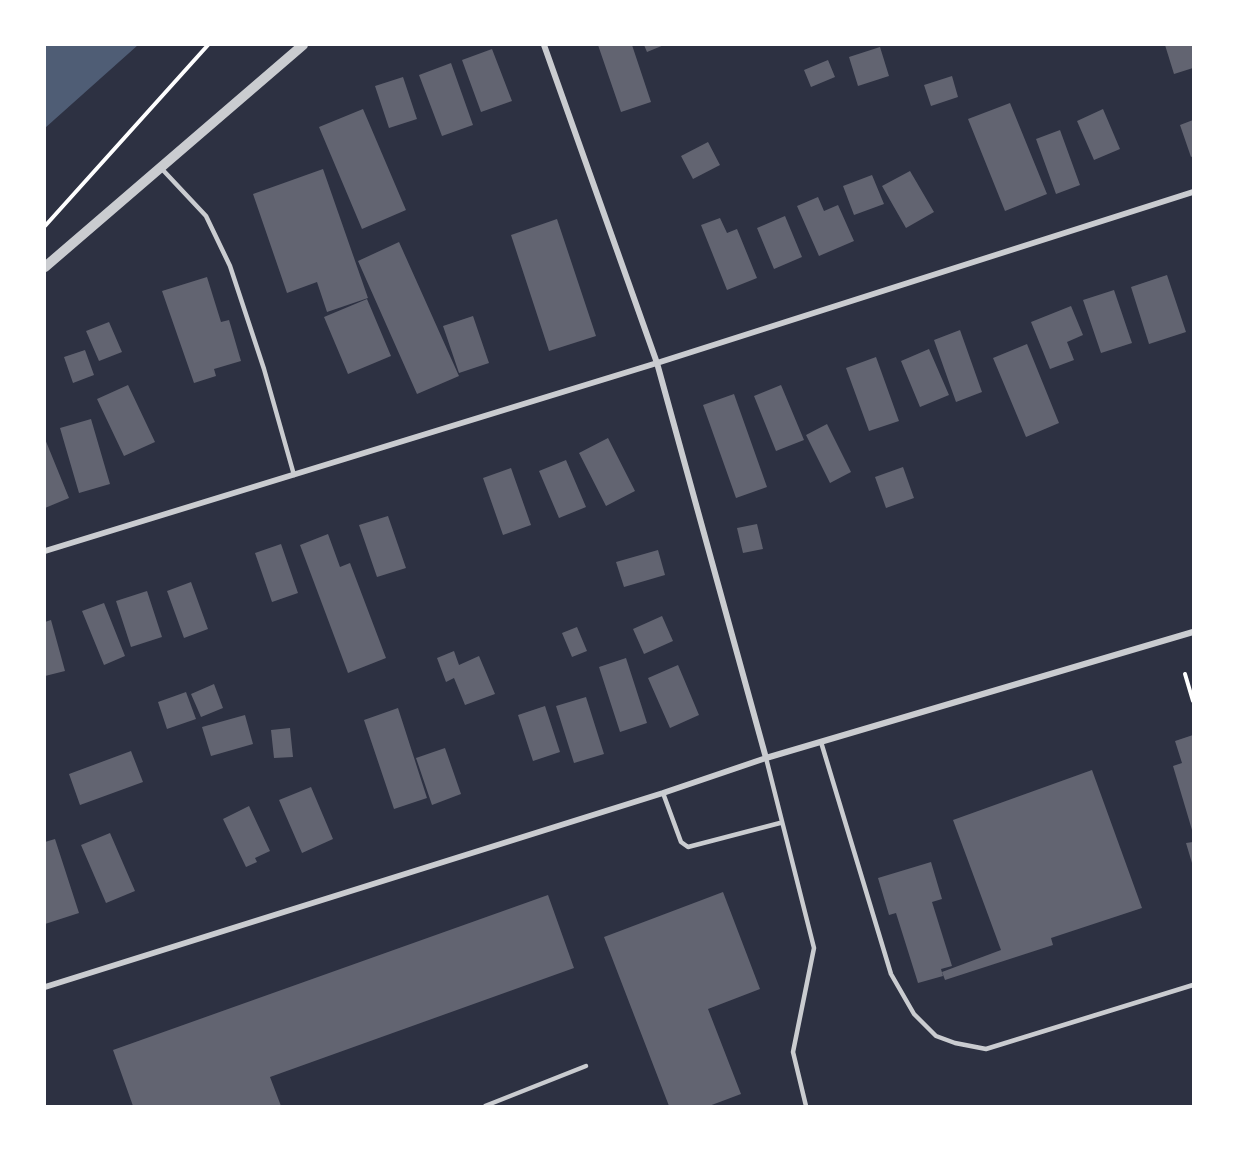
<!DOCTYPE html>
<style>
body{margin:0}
#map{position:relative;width:1238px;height:1151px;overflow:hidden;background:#2d3142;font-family:"PT Sans Narrow",sans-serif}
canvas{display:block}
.frame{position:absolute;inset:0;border:46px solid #fff;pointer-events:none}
</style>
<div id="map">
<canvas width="1238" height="1151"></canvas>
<div class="frame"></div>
</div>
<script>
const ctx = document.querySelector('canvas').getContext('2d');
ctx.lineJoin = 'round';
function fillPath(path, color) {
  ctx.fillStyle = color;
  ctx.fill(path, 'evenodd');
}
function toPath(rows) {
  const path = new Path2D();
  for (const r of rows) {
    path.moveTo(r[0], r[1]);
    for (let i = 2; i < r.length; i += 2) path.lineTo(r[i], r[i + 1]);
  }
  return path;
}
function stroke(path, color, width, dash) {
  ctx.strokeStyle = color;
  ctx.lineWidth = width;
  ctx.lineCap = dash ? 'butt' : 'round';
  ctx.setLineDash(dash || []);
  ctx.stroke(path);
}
fillPath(toPath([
 [45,45,138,45,45,128]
]), '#4f5d75');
fillPath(toPath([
 [598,45,632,45,651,102,621,112],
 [644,45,664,45,647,52],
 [1165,45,1193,45,1193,68,1174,74],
 [880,47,889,76,858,86,849,57],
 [492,49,512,101,481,112,462,60],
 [828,60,835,77,811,87,804,70],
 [451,63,473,125,442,136,419,75],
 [952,76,958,97,931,106,924,85],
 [403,77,417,119,389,128,375,86],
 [1010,103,1047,194,1005,211,968,119],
 [363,109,406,210,362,229,319,127],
 [1103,109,1120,149,1094,160,1077,121],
 [1193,120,1193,156,1191,157,1180,125],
 [1060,130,1080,185,1056,194,1036,139],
 [708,142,720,165,693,179,681,156],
 [323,169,368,298,327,312,317,282,287,293,253,194],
 [910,171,934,212,906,228,882,186],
 [872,175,884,204,854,215,843,186],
 [818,197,824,211,838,205,854,241,819,256,797,206],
 [785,216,802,257,774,269,757,228],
 [720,218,727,233,737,229,757,278,727,290,701,225],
 [557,219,596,336,549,351,511,235],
 [399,242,459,376,417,394,358,261],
 [1167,275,1186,332,1149,344,1131,287],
 [207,277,221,322,229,320,241,361,214,369,216,376,194,383,162,291],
 [1114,290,1132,343,1101,353,1083,300],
 [367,299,391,356,348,374,324,317],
 [1071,306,1083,335,1067,342,1074,360,1050,369,1031,322],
 [473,316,489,363,459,373,443,326],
 [109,322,122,352,99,361,86,331],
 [960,330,982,392,956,402,934,340],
 [1027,344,1059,423,1026,437,993,358],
 [929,349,949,395,920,407,901,361],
 [85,350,94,375,73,383,64,357],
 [876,357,899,421,869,431,846,368],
 [128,385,155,442,124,456,97,399],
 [781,385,804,440,776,451,754,396],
 [734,394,767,487,736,498,703,405],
 [91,419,110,484,79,493,60,428],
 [827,424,851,472,830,483,806,435],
 [608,438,635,491,606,506,579,453],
 [45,439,69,498,45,508],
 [566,460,586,507,559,518,539,471],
 [903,467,914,498,886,508,875,477],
 [511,468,531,525,503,535,483,478],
 [388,516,406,568,377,577,359,525],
 [757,524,763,549,743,553,737,528],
 [328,534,340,567,350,563,386,658,348,673,300,545],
 [281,544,298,593,272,602,255,553],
 [658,550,665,575,624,587,616,562],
 [191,582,208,629,184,638,167,591],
 [147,591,162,637,131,647,116,601],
 [104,603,125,656,104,665,82,611],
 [662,616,673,641,644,654,633,629],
 [51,620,65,671,45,676,45,622],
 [577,627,587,651,572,657,562,633],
 [454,651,459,665,479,656,495,694,465,705,454,678,446,682,437,658],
 [626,658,647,723,620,732,599,667],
 [678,665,699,715,670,728,648,678],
 [214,684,223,708,201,717,191,694],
 [186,692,196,719,167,729,158,702],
 [586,697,604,754,574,763,556,706],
 [545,706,560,752,533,761,518,715],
 [398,708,427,798,394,809,364,720],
 [245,715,253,744,211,756,202,727],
 [290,728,293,757,274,758,271,730],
 [1193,735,1193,830,1192,830,1173,766,1182,763,1175,741],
 [445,748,461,794,432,805,416,758],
 [131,751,143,782,80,805,69,774],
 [1092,770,1142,908,1051,938,1053,945,945,980,942,972,1001,950,953,820],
 [311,787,333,839,302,853,279,800],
 [249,806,270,851,255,858,257,862,246,867,223,819],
 [110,833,135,891,106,903,81,845],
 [55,839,79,913,45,924,45,842],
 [1193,842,1193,863,1192,863,1186,843],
 [931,862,942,899,932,902,952,966,941,969,943,976,918,983,896,913,889,915,878,878],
 [723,892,760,989,708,1009,741,1094,709,1106,669,1106,604,937],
 [548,895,574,968,270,1077,281,1106,133,1106,113,1050]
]), '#626471');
stroke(toPath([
 [45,226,208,45],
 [1185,674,1193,701]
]), '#fff', 4);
stroke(toPath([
 [161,168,206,216,230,266,264,369,294,475],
 [821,742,891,974,914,1014,936,1036,955,1043,986,1049,1193,985],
 [766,758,814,948,793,1052,806,1106],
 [663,793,681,842,688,847,780,823],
 [485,1106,586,1066]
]), '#caccd0', 4.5);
stroke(toPath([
 [544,45,657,363,766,758],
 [45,551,657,363,1193,192],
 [45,987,663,793,766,758,1193,632]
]), '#caccd0', 6);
stroke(toPath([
 [45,267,303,45]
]), '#caccd0', 10);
</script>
